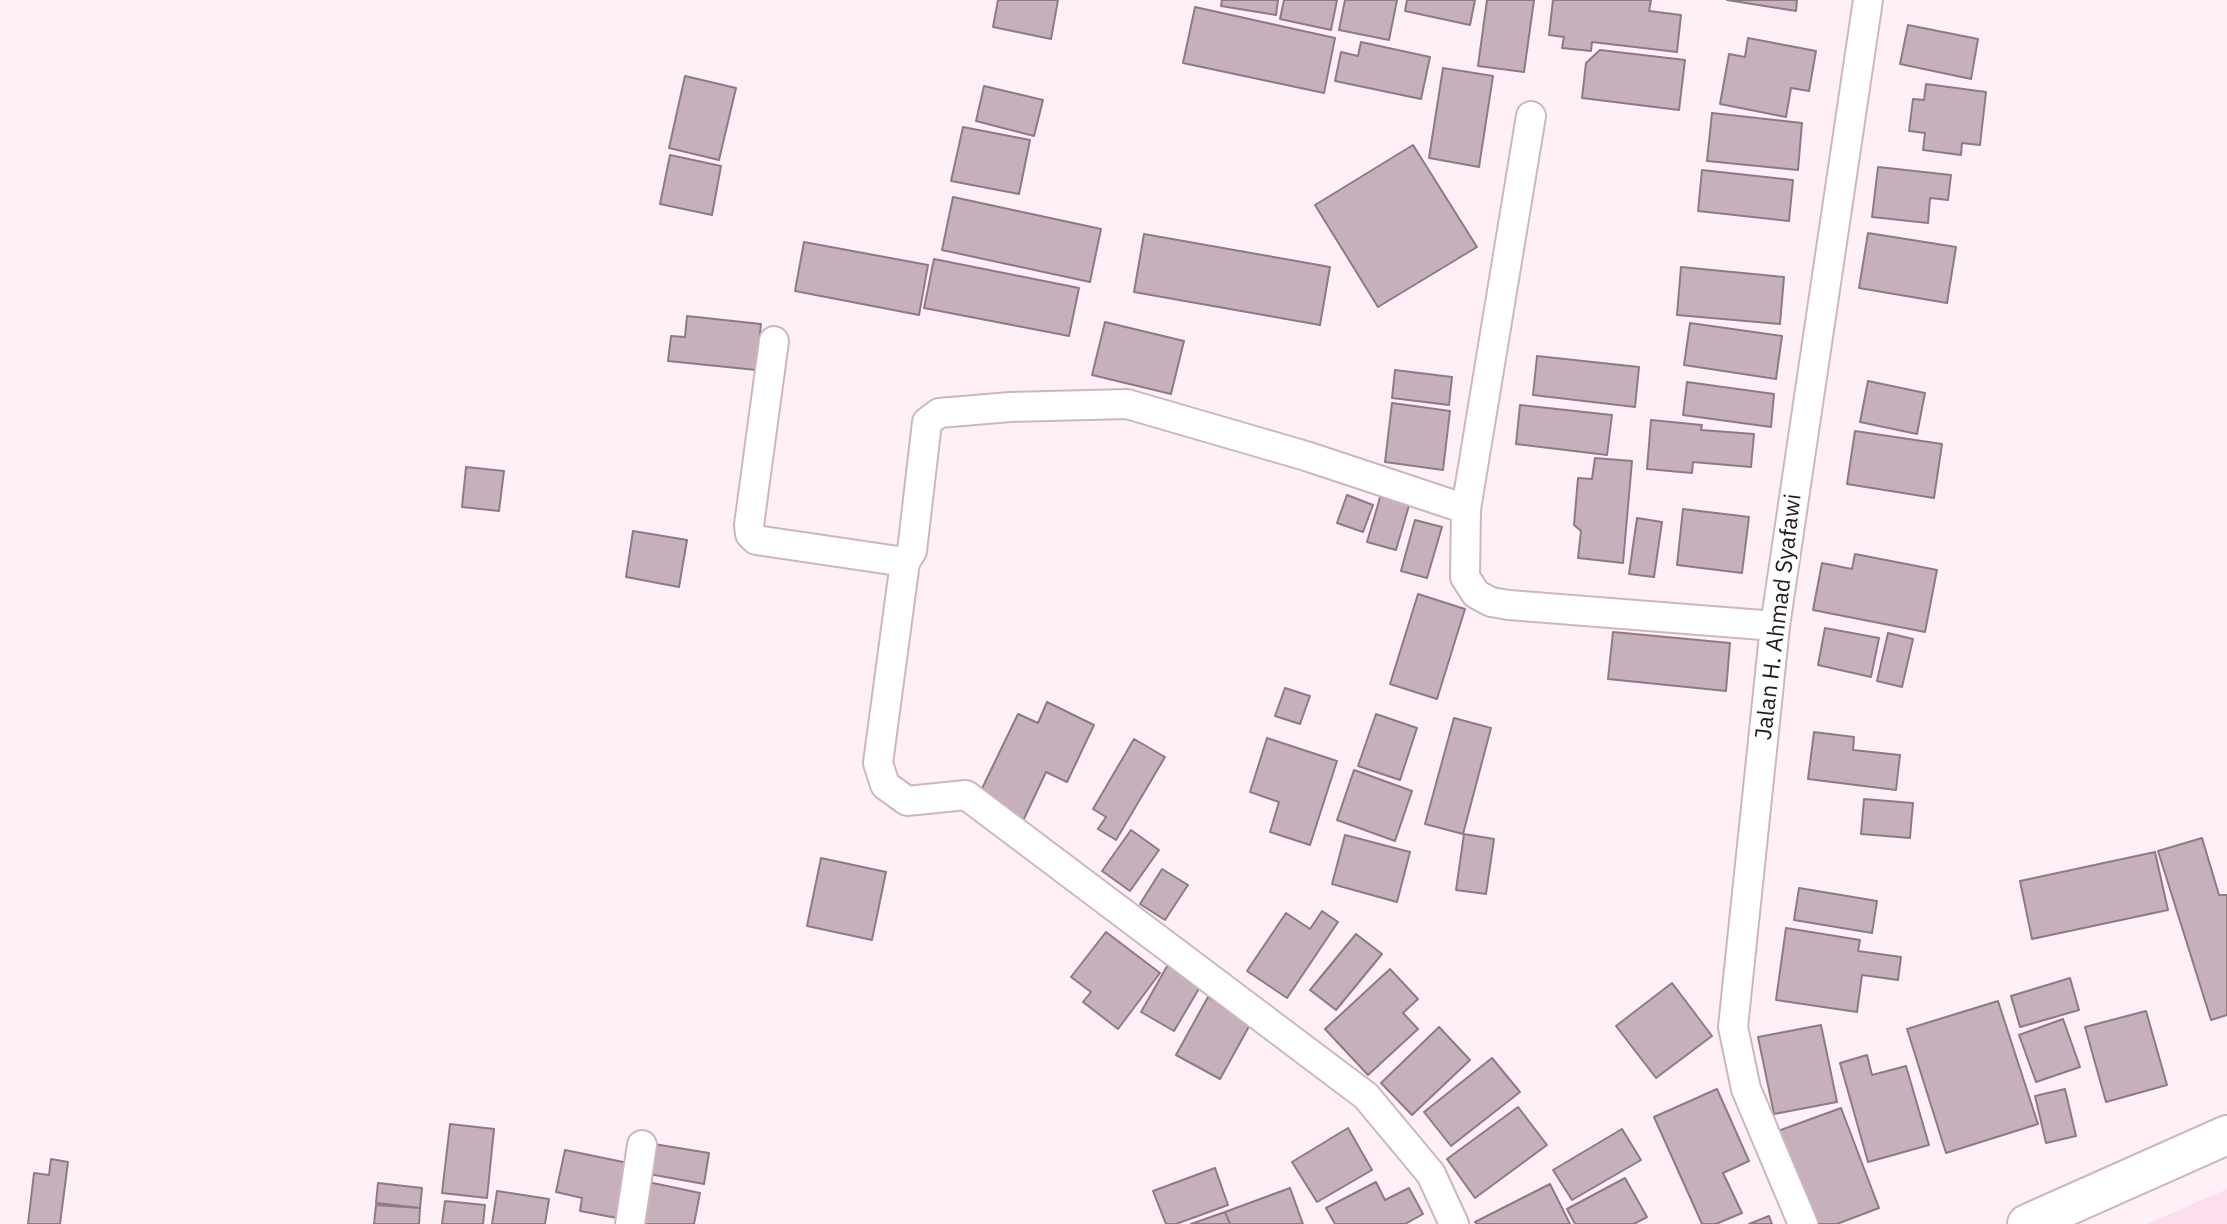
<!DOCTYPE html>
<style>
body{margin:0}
canvas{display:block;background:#fef0f6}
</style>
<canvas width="2227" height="1224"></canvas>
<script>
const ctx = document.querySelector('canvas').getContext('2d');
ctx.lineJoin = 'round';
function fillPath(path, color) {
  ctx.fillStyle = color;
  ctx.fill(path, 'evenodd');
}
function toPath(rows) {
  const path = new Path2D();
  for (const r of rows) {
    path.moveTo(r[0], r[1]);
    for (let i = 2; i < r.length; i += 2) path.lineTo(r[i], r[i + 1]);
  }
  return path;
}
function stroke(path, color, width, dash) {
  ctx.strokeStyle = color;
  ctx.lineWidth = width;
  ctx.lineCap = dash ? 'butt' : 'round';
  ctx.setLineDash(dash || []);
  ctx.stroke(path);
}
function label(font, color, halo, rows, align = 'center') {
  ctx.font = font + ' "IBM Plex Sans",sans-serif';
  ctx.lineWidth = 5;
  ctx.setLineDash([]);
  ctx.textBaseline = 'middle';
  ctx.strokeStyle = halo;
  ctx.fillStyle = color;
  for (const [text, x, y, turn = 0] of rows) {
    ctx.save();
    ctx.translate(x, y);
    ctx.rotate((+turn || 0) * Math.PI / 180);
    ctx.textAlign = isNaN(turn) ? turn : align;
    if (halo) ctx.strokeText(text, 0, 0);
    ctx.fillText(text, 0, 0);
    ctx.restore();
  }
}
fillPath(toPath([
 [2227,1189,2227,1224,2147,1224]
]), '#fddeed');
const building = toPath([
 [998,0,1058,0,1051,39,993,27,998,0],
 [1222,0,1278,0,1276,15,1221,6,1222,0],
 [1284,0,1337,0,1331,30,1280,19,1284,0],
 [1345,0,1397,0,1389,40,1339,30,1345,0],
 [1407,0,1475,0,1470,25,1405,11,1407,0],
 [1487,0,1534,0,1524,72,1478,66,1487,0],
 [1553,0,1651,0,1649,11,1681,15,1677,52,1592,42,1591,51,1562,48,1564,37,1549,35,1553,0],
 [1727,0,1797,0,1796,11,1727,0],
 [1195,7,1335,38,1324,93,1183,63,1195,7],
 [1908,25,1978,39,1971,79,1900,64,1908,25],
 [1748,38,1816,51,1809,91,1791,88,1786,117,1720,104,1729,54,1745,57,1748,38],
 [1361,42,1430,57,1421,99,1335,81,1341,52,1358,56,1361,42],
 [1600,50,1685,60,1679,110,1582,98,1586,63,1600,50],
 [1443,68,1493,76,1479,167,1429,158,1443,68],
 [685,76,736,88,719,160,669,148,685,76],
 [1926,84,1986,92,1980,145,1962,143,1961,155,1923,150,1925,133,1909,131,1913,99,1924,100,1926,84],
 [984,86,1043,100,1034,136,976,121,984,86],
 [1712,113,1802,123,1798,170,1707,161,1712,113],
 [963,127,1030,140,1019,194,951,181,963,127],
 [1413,145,1477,247,1378,307,1315,205,1413,145],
 [670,155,721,166,712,215,660,204,670,155],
 [1878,167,1951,175,1948,200,1930,198,1928,223,1872,217,1878,167],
 [1702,170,1793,180,1789,221,1698,211,1702,170],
 [953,197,1101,229,1090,282,942,250,953,197],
 [1868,233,1956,247,1947,303,1859,288,1868,233],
 [1144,234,1330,267,1320,325,1134,292,1144,234],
 [804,242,928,265,919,315,795,291,804,242],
 [934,259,1079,288,1069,336,924,308,934,259],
 [1681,267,1784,277,1780,324,1677,315,1681,267],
 [687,316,761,324,756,370,668,361,671,336,685,337,687,316],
 [1105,322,1184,341,1171,394,1092,375,1105,322],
 [1690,323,1782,336,1776,379,1684,365,1690,323],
 [1537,356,1639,367,1635,407,1533,395,1537,356],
 [1395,370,1452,377,1449,405,1392,398,1395,370],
 [1868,381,1925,393,1917,434,1860,422,1868,381],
 [1687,382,1774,394,1771,427,1683,415,1687,382],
 [1392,403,1450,411,1443,470,1385,462,1392,403],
 [1520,405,1612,415,1607,455,1516,444,1520,405],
 [1651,420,1702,425,1701,430,1754,434,1751,467,1693,462,1692,473,1647,469,1651,420],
 [1855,431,1942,444,1934,498,1847,484,1855,431],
 [1595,458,1632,461,1623,563,1578,558,1581,531,1574,525,1578,478,1592,479,1595,458],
 [466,467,504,471,499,511,462,507,466,467],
 [1381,494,1410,502,1396,550,1367,542,1381,494],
 [1347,495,1373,505,1363,532,1337,523,1347,495],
 [1683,509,1749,517,1742,573,1677,565,1683,509],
 [1637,518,1662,522,1654,577,1629,574,1637,518],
 [1415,520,1442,527,1427,578,1401,571,1415,520],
 [633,531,687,540,679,587,626,577,633,531],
 [1855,554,1937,570,1925,632,1813,610,1822,563,1852,569,1855,554],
 [1418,594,1465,609,1437,699,1390,684,1418,594],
 [1825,628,1879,638,1871,677,1818,665,1825,628],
 [1613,632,1730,643,1726,691,1608,679,1613,632],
 [1888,633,1913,639,1902,687,1877,681,1888,633],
 [1285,688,1310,696,1300,724,1275,716,1285,688],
 [1047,702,1094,725,1067,782,1046,772,1022,823,976,801,1018,714,1038,723,1047,702],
 [1376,714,1417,728,1400,780,1358,766,1376,714],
 [1454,718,1491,728,1463,834,1425,824,1454,718],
 [1814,732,1854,737,1853,750,1900,755,1896,790,1808,779,1814,732],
 [1267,738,1337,761,1310,845,1270,832,1279,802,1250,792,1267,738],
 [1134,739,1165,757,1116,840,1098,829,1106,817,1093,809,1134,739],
 [1354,770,1412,791,1395,841,1337,820,1354,770],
 [1864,799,1913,803,1910,838,1861,834,1864,799],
 [1131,830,1159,850,1130,891,1102,871,1131,830],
 [1464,834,1494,839,1486,894,1456,890,1464,834],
 [1345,835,1410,852,1397,902,1332,884,1345,835],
 [2202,838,2219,895,2227,895,2227,1015,2211,1020,2158,851,2202,838],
 [2155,852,2168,910,2032,939,2020,881,2155,852],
 [821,858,886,872,872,940,807,926,821,858],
 [1162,869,1188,885,1165,920,1140,904,1162,869],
 [1799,888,1877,901,1872,933,1794,920,1799,888],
 [1322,911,1338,922,1287,998,1247,971,1286,913,1310,929,1322,911],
 [1786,928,1860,940,1858,951,1901,957,1898,980,1862,975,1857,1012,1776,1000,1786,928],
 [1106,932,1160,973,1118,1029,1083,1002,1091,992,1071,977,1106,932],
 [1356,934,1382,954,1336,1010,1310,990,1356,934],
 [1170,961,1204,980,1174,1031,1141,1012,1170,961],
 [1390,969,1418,999,1403,1013,1418,1029,1368,1075,1325,1029,1390,969],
 [2070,978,2079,1010,2020,1027,2011,996,2070,978],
 [1672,983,1712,1036,1656,1078,1616,1026,1672,983],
 [1208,997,1252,1021,1220,1079,1176,1055,1208,997],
 [1998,1001,2038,1124,1946,1153,1907,1029,1998,1001],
 [2146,1011,2167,1085,2106,1102,2085,1027,2146,1011],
 [2063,1019,2080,1067,2036,1082,2019,1035,2063,1019],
 [1821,1025,1837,1102,1774,1114,1758,1037,1821,1025],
 [1439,1027,1470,1060,1412,1115,1381,1083,1439,1027],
 [1867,1055,1872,1075,1906,1066,1929,1145,1868,1162,1840,1063,1867,1055],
 [1492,1058,1520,1092,1451,1146,1424,1112,1492,1058],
 [1717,1089,1749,1161,1723,1173,1742,1213,1716,1224,1702,1224,1654,1117,1717,1089],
 [2065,1089,2076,1136,2046,1143,2035,1096,2065,1089],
 [1518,1107,1547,1145,1475,1198,1447,1159,1518,1107],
 [1841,1108,1879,1208,1837,1224,1813,1224,1778,1131,1841,1108],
 [450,1124,494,1129,487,1198,442,1193,450,1124],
 [1348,1128,1372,1170,1317,1202,1292,1162,1348,1128],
 [1622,1129,1641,1160,1572,1200,1553,1170,1622,1129],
 [654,1144,709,1153,704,1184,649,1174,654,1144],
 [565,1150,628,1163,617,1218,580,1211,582,1198,556,1192,565,1150],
 [51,1159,68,1162,60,1224,28,1224,34,1173,49,1175,51,1159],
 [1215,1168,1228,1205,1176,1224,1166,1224,1153,1191,1215,1168],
 [1625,1178,1647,1217,1634,1224,1575,1224,1567,1209,1625,1178],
 [648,1182,700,1193,694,1224,640,1224,648,1182],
 [1376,1182,1385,1200,1409,1188,1423,1214,1405,1224,1335,1224,1326,1208,1376,1182],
 [378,1183,422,1188,420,1208,376,1203,378,1183],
 [1550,1184,1570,1224,1477,1224,1475,1222,1550,1184],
 [1290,1188,1303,1224,1230,1224,1225,1212,1290,1188],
 [497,1191,549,1199,545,1224,492,1224,497,1191],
 [445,1201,485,1205,483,1224,442,1224,445,1201],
 [376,1205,420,1208,419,1224,374,1224,376,1205],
 [1225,1212,1230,1224,1191,1224,1225,1212],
 [1769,1216,1772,1224,1749,1224,1769,1216]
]);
fillPath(building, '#c6b0bb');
stroke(building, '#8f7a84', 2);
const minor = toPath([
 [1531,116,1466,509,1465,577,1476,594,1491,602,1509,605,1775,626],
 [774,341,749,525,750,534,756,540,905,562,912,551,927,422,939,413,1010,407,1127,404,1306,456,1466,509],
 [905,562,878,763,885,785,907,801,966,795,1366,1096,1431,1174,1454,1224],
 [630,1224,642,1145],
 [1803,1224,1746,1089,1733,1027,1775,626,1868,0]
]);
const primary = toPath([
 [2027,1224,2227,1135]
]);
stroke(minor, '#cdb6c1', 32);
stroke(primary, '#cdb6c1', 42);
stroke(minor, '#fff', 28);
stroke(primary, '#fff', 38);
label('23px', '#231b1f', '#fff', [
 ["Jalan H. Ahmad Syafawi",1779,617,-83]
]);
</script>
